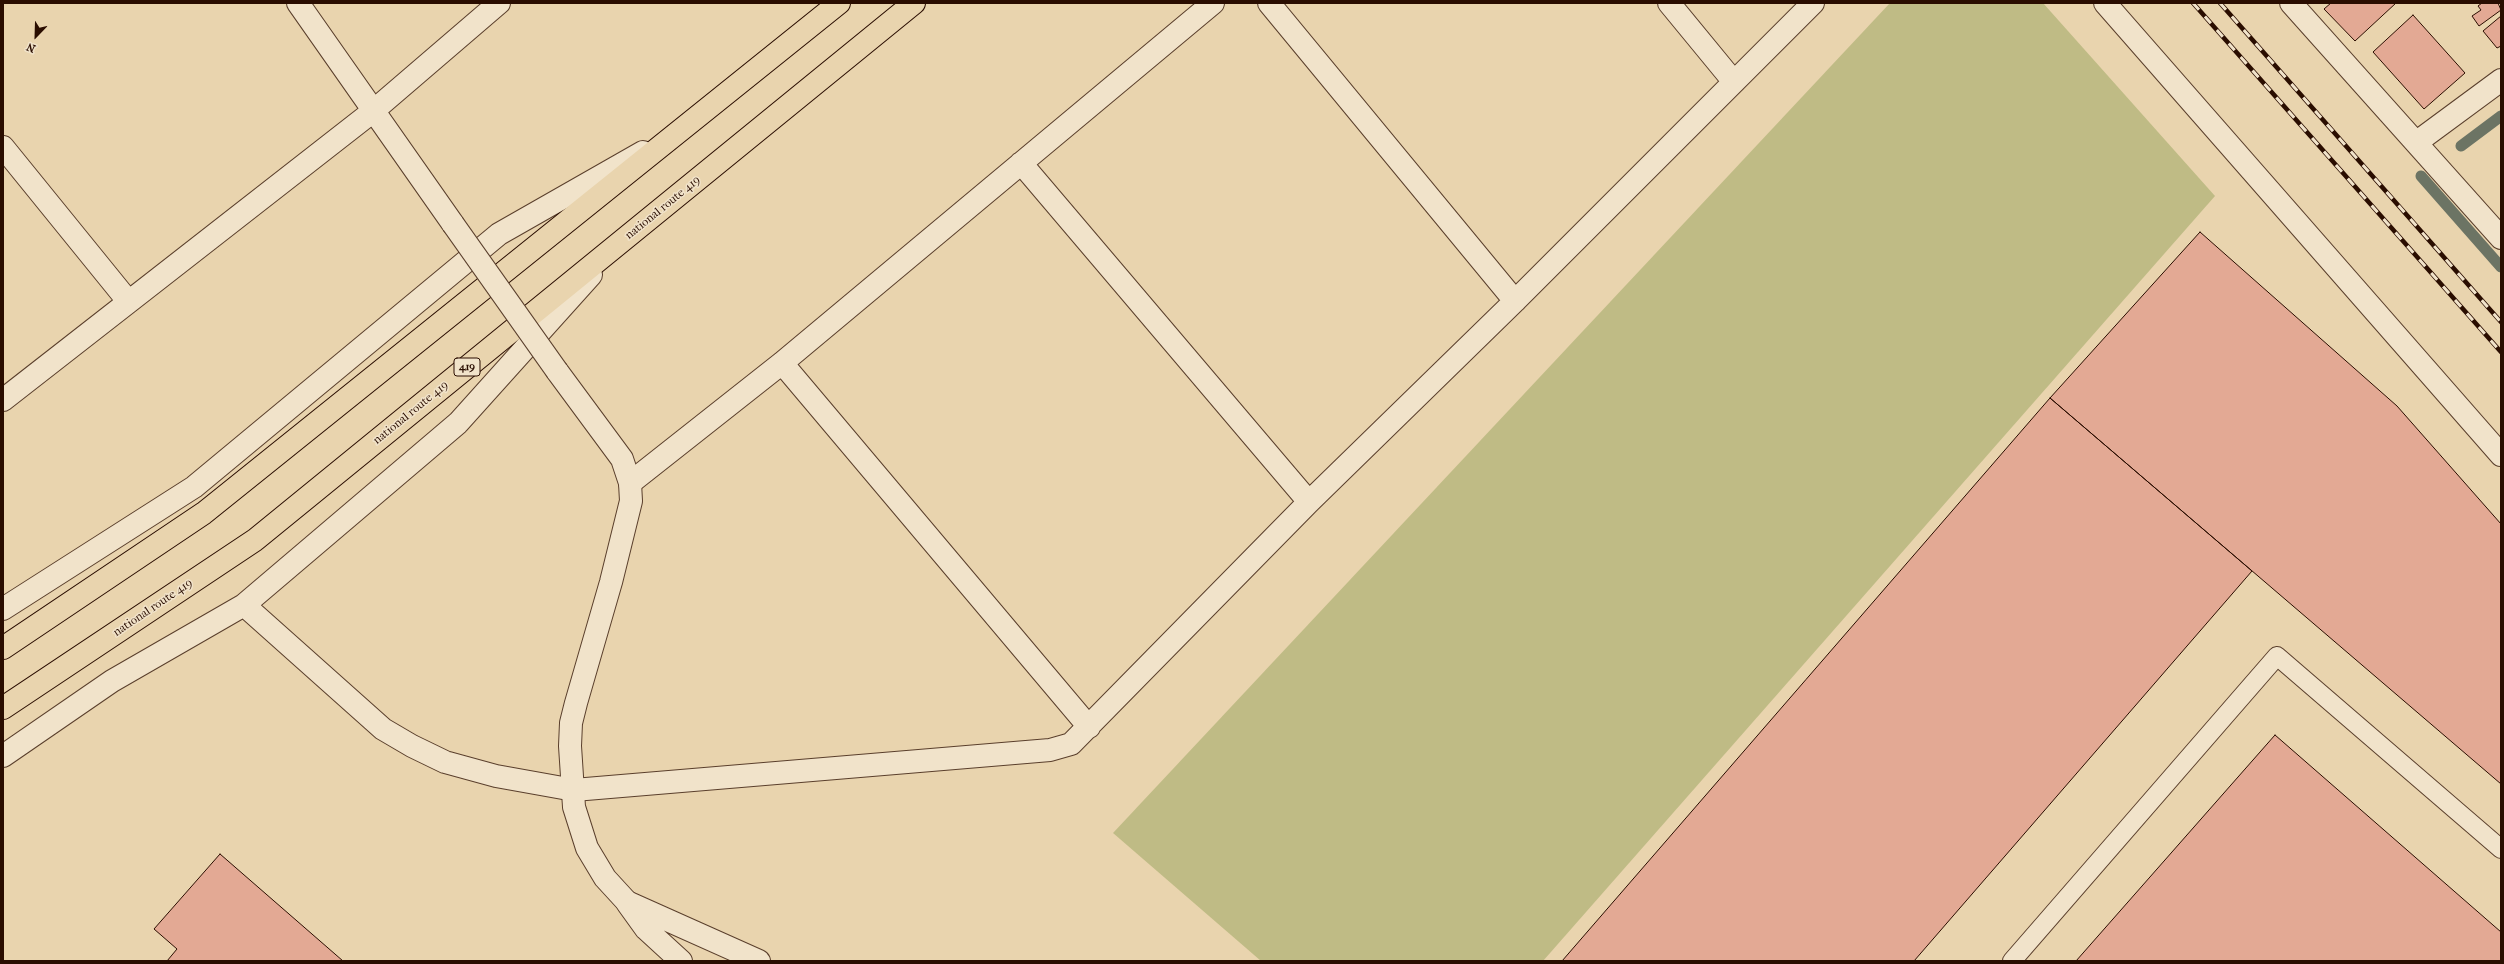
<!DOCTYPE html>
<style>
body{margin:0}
#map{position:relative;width:2504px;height:964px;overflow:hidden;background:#e9d4ae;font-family:"IM FELL French Canon",serif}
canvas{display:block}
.frame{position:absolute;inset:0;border:4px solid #2a0d00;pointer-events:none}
.north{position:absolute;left:16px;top:16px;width:40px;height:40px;-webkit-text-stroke:3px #f1e3ca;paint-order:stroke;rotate:203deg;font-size:11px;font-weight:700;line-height:16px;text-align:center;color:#2a0d00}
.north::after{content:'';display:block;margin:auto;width:14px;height:18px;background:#2a0d00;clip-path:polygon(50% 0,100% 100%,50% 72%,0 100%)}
</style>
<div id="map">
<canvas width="2504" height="964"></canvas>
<div class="frame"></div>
<div class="north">N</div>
</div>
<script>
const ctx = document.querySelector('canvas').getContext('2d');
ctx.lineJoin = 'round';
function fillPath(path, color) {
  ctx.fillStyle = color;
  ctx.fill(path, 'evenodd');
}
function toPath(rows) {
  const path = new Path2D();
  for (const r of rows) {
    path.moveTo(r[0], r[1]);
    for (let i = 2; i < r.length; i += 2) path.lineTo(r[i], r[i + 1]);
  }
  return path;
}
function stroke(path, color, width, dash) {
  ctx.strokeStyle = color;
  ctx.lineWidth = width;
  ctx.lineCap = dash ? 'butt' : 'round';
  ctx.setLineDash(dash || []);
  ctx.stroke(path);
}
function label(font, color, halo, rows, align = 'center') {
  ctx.font = font + ' "IM FELL French Canon",serif';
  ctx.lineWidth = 3;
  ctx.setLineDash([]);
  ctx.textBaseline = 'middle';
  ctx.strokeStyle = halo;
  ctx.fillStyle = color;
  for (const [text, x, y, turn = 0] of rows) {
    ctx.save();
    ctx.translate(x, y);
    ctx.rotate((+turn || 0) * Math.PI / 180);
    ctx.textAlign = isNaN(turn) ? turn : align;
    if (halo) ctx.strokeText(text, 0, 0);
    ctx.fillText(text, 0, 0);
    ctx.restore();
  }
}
fillPath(toPath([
 [1890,3,2043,3,2215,196,1543,961,1261,961,1113,833]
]), '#bfbb85');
stroke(toPath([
 [2461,146,2501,116],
 [2421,176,2501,267]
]), '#6c7464', 11);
const building = toPath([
 [2331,3,2396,3,2355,41,2324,9,2331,3],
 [2482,3,2498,3,2501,10,2479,26,2472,16,2481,10,2478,6,2482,3],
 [2413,15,2465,73,2424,109,2373,52,2413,15],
 [2501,16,2501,46,2497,48,2483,31,2501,16],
 [2200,232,2397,406,2501,524,2501,784,2050,398,2200,232],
 [2050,398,2252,571,1914,961,1562,961,2050,398],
 [2275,735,2501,932,2501,961,2076,961,2275,735],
 [220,854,343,961,167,961,177,949,154,929,220,854]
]);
fillPath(building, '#e3a994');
stroke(building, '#2a0d00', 1);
const service = toPath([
 [2012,961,2277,656,2501,849]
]);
const minor = toPath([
 [1269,3,1515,301],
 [1669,3,1734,82],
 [2105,3,2501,455],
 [2291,3,2501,238],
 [2417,142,2501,80],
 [3,147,128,301],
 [1021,163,1309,502],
 [782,363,1089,727],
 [3,400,372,112,499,3],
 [630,483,782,363,1213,3],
 [244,605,383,729,412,746,445,762,496,776,574,790,1050,750,1071,744,1309,502,1515,301,1813,3],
 [3,609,194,487,499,234,643,152],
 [3,756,112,681,244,605,458,423,591,275],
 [627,902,759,961],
 [628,904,646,929,681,961]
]);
const tertiary = toPath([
 [298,3,453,224],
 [557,371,622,459,630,483,631,501,611,582,576,703,571,723,570,746,574,807,587,848,605,878,627,902]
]);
const trunk = toPath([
 [3,648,204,513,839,3],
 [3,708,255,540,914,3]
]);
stroke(service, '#5a3f2c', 20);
stroke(minor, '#5a3f2c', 24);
stroke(tertiary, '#5a3f2c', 24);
stroke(trunk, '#2a0d00', 24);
stroke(service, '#f1e3ca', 18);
stroke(minor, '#f1e3ca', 22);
stroke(tertiary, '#f1e3ca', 22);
stroke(trunk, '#e9d4ae', 22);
const rail = toPath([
 [2193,3,2501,352],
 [2220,3,2501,322]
]);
stroke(rail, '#2a0d00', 4.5);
stroke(rail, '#f1e3ca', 3, [9]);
const tertiaryBridge = toPath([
 [453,224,557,371]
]);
stroke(tertiaryBridge, '#5a3f2c', 24, []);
stroke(tertiaryBridge, '#f1e3ca', 22);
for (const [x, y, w] of [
 [467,367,26]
]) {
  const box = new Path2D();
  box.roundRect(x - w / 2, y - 9, w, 18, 3);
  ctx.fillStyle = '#f1e3ca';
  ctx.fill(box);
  stroke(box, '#2a0d00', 1);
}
label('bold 11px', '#2a0d00', null, [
 ["419",467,367]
]);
label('12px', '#2a0d00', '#f1e3ca', [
 ["national route 419",663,208,-39],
 ["national route 419",411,413,-39],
 ["national route 419",153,608,-34]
]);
</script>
